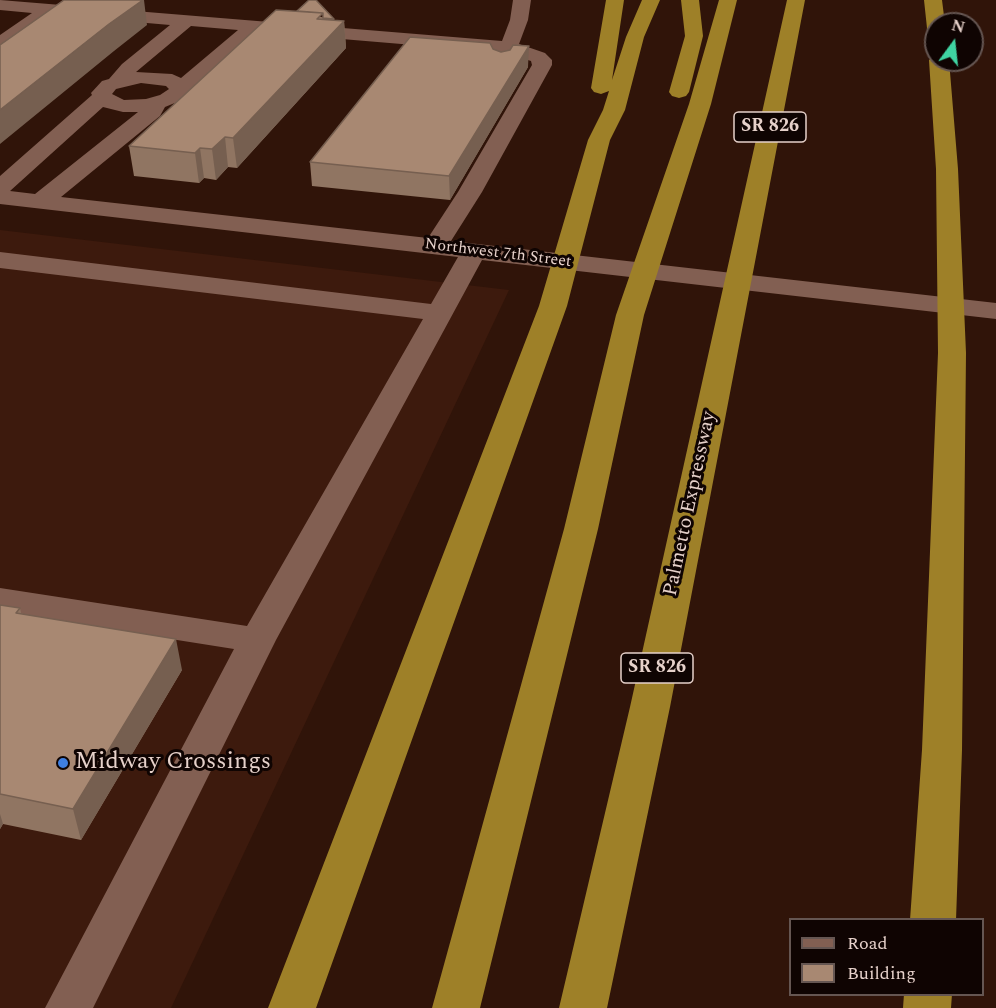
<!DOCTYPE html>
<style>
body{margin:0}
#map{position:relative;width:996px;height:1008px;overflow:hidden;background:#301409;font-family:Spectral,serif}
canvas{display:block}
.legend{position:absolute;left:789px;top:918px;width:195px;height:78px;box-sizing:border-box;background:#0f0402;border:2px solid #655652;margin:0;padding:8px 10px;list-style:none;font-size:18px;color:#e6d1ca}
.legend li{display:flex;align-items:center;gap:12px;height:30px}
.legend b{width:30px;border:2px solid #655652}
.north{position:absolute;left:924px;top:12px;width:60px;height:60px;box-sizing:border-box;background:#0f0402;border:2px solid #655652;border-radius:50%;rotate:15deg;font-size:16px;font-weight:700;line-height:24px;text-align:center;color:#e6d1ca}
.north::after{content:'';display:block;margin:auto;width:21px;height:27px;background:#3fd4a2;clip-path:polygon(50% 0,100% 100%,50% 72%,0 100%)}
</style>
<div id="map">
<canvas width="996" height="1008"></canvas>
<ul class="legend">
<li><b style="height:8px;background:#825f52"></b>Road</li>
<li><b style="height:16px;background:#a88872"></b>Building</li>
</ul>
<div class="north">N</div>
</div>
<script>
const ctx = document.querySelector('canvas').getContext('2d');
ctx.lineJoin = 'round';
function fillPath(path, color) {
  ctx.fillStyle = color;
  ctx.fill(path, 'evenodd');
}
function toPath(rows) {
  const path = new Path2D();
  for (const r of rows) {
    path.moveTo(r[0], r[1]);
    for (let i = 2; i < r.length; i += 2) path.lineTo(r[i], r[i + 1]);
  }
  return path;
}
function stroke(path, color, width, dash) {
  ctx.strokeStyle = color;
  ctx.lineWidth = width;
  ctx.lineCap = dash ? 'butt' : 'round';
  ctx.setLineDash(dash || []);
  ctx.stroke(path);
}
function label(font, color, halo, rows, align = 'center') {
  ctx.font = font + ' Spectral,serif';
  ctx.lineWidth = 6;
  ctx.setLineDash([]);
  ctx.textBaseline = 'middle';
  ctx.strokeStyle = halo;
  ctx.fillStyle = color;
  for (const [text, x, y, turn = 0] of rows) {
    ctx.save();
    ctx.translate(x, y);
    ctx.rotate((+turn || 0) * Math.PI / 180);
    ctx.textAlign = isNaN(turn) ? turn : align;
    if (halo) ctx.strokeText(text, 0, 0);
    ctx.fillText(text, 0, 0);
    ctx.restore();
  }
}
fillPath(toPath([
 [0,230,509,290,171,1008,0,1008]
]), '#3d1a0d');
fillPath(toPath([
 [0,0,502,41,510,20,513,0,531,0,528,20,519,44,545,53,552,60,552,65,482,192,451,241,996,303,996,319,482,260,276,640,93,1008,45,1008,234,649,0,612,0,588,247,626,423,319,0,268,0,252,431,304,458,257,0,204,0,176,92,95,91,93,102,81,109,79,122,64,170,25,54,15,7,48,0,50,0,35,32,13,0,10,0,0],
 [191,26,238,30,181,78,172,74,136,72,191,26],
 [258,32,497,52,492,65,495,69,502,71,509,69,515,56,531,61,532,65,458,192,428,238,61,197,160,116,165,107,182,100,188,92,210,76,258,32],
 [141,83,166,86,169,89,160,95,146,99,124,100,112,94,116,89,141,83],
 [103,107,123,112,138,112,35,194,10,191,103,107]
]), '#825f52');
fillPath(toPath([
 [606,0,624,0,612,80,626,37,642,0,660,0,644,37,625,110,610,140,567,306,316,1008,268,1008,539,306,588,140,603,110,609,91,601,94,594,92,591,88,606,0],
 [681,0,699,0,703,36,689,92,686,96,679,98,672,96,669,92,685,36,681,0],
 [719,0,737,0,711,104,644,315,598,529,480,1008,432,1008,564,529,616,315,689,104,719,0],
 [787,0,805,0,670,707,607,1008,559,1008,630,707,787,0],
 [924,0,942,0,945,24,936,24,936,34,929,32,927,28,924,0],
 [936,55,936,60,949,60,958,169,966,353,962,750,956,920,910,920,922,750,938,353,936,169,929,60,936,55],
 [904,994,952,994,951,1008,903,1008,904,994]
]), '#9e8028');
fillPath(toPath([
 [276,10,334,19,334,20,344,21,346,48,237,168,228,167,216,180,204,178,199,183,134,176,129,146],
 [493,49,528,67,450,200,312,186,310,162],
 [0,605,20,608,21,613,182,670,81,840,3,824,0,829]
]), '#907562');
fillPath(toPath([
 [143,0,144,0,147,25,114,51,0,144,0,110,109,24],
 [344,21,346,48,237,168,233,138],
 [529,46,528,67,450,200,449,176],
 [225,137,228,167,216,180,212,149],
 [200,148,204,178,199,183,195,153],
 [176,639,182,670,81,840,73,809],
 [0,814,3,824,0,829]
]), '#765f50');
const building = toPath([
 [64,0,143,0,109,24,0,110,0,45,64,0],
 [309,0,316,0,334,19,323,18,323,13,297,11,309,0],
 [276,10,323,13,317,19,344,21,233,138,225,137,212,149,200,148,195,153,129,146,276,10],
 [410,37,490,43,493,49,501,52,510,50,513,45,529,46,449,176,310,162,410,37],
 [0,605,20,608,16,613,176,639,73,809,0,794,0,605]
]);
fillPath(building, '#a88872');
stroke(building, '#765f50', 1.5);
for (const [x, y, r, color] of [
 [63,763,6,"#3f7fe0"]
]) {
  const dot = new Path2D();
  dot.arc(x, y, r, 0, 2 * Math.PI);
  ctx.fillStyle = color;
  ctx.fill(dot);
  stroke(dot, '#0f0402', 2);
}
label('16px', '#e6d1ca', '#0f0402', [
 ["Northwest 7th Street",498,254,7]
]);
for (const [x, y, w] of [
 [770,127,72],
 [657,668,72]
]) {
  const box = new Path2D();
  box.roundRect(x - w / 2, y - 15, w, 30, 4.5);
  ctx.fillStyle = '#0f0402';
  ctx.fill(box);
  stroke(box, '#e6d1ca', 1.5);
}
label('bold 18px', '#e6d1ca', null, [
 ["SR 826",770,127],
 ["SR 826",657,668]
]);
label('20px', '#e6d1ca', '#0f0402', [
 ["Palmetto Expressway",691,504,-78]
]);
label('24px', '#e6d1ca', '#0f0402', [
 ["Midway Crossings",75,763]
], 'left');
</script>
